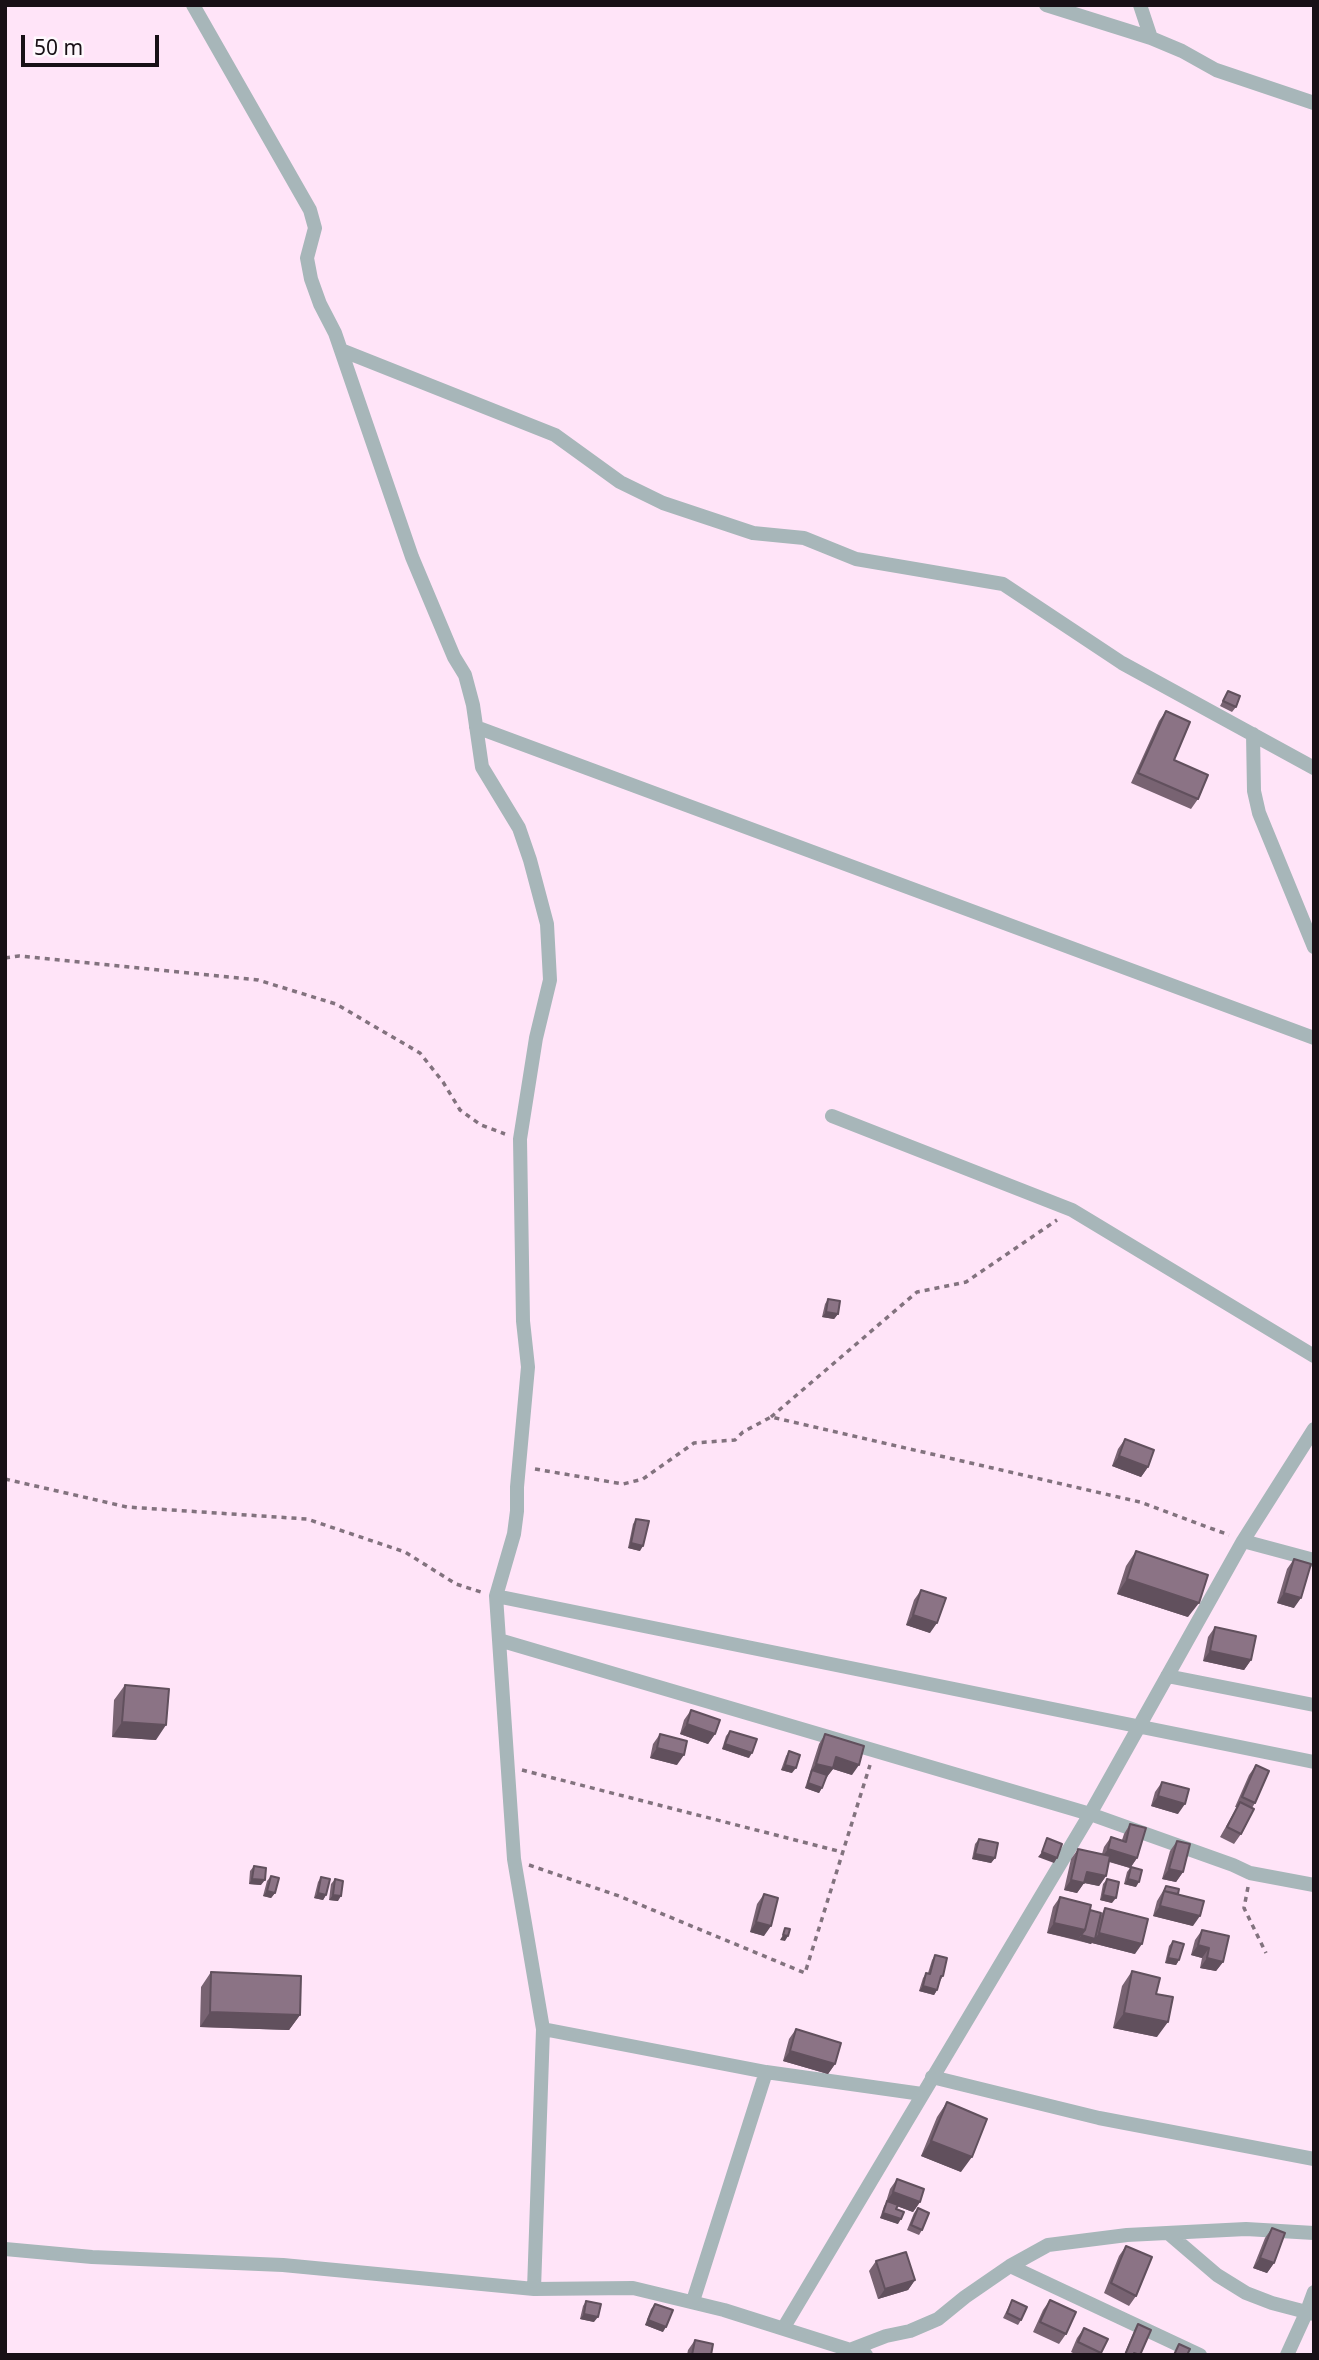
<!DOCTYPE html>
<style>
body{margin:0}
#map{position:relative;width:1319px;height:2360px;overflow:hidden;background:#ffe4f8;font-family:"Noto Sans",sans-serif}
canvas{display:block}
.frame{position:absolute;inset:0;border:7px solid #181016;pointer-events:none}
.scale{position:absolute;left:21px;top:35px;width:138px;height:32px;box-sizing:border-box;border:4px solid #181016;border-top:0;padding-left:9px;font-size:21px;line-height:24px;white-space:nowrap;color:#181016;-webkit-text-stroke:5px #fef9fd;paint-order:stroke}
</style>
<div id="map">
<canvas width="1319" height="2360"></canvas>
<div class="frame"></div>
<div class="scale">50 m</div>
</div>
<script>
const ctx = document.querySelector('canvas').getContext('2d');
ctx.lineJoin = 'round';
function toPath(rows) {
  const path = new Path2D();
  for (const r of rows) {
    path.moveTo(r[0], r[1]);
    for (let i = 2; i < r.length; i += 2) path.lineTo(r[i], r[i + 1]);
  }
  return path;
}
function stroke(path, color, width, dash) {
  ctx.strokeStyle = color;
  ctx.lineWidth = width;
  ctx.lineCap = dash ? 'butt' : 'round';
  ctx.setLineDash(dash || []);
  ctx.stroke(path);
}
function fillPath(path, color) {
  ctx.fillStyle = color;
  ctx.fill(path, 'evenodd');
}
stroke(toPath([
 [5,958,19,956,258,980,336,1004,420,1053,443,1082,460,1110,481,1125,505,1134],
 [771,1417,917,1292,966,1282,1057,1220],
 [535,1469,623,1484,643,1479,694,1443,735,1440,743,1432,771,1417,1140,1502,1229,1535],
 [5,1479,127,1507,307,1519,405,1552,456,1584,481,1592],
 [522,1770,842,1852],
 [529,1865,619,1896,805,1973,870,1765],
 [1248,1887,1244,1908,1266,1953]
]), '#82727e', 3.5, [5, 5]);
stroke(toPath([
 [193,5,310,210,315,228,307,258,311,279,320,304,335,333,412,557,454,657,465,675,473,705,482,767,519,828,530,860,547,924,550,980,536,1038,520,1139,523,1321,528,1367,517,1487,517,1511,514,1534,496,1596,514,1859,543,2029,534,2289],
 [1046,5,1151,38,1182,51,1216,70,1314,103],
 [1140,5,1151,38],
 [341,350,555,435,620,482,663,503,753,533,804,538,856,559,1003,584,1122,663,1314,768],
 [476,727,1314,1038],
 [1253,734,1254,791,1259,813,1314,947],
 [832,1116,1072,1210,1314,1356],
 [1243,1541,1314,1560],
 [496,1596,1314,1762],
 [499,1640,1090,1814,1233,1865,1250,1873,1314,1885],
 [1167,1676,1314,1705],
 [543,2029,766,2072,922,2094],
 [932,2077,1099,2118,1314,2159],
 [1168,2233,1217,2275,1246,2293,1272,2303,1314,2314],
 [5,2249,92,2257,283,2265,534,2289,633,2288,724,2310,866,2355],
 [1010,2266,1200,2355],
 [693,2301,766,2072],
 [784,2327,1090,1814,1243,1541,1314,1429],
 [847,2351,886,2336,910,2331,938,2319,965,2297,1010,2266,1048,2245,1127,2235,1246,2229,1314,2233],
 [1287,2355,1307,2311,1314,2292]
]), '#a7b6b9', 14);
fillPath(toPath([
 [1228,691,1236,707,1232,712,1220,706],
 [1166,711,1174,760,1198,799,1191,809,1131,783,1159,721],
 [828,1299,838,1314,834,1319,822,1317,825,1304],
 [1125,1439,1148,1467,1141,1477,1112,1466,1118,1449],
 [636,1519,640,1551,628,1548,633,1524],
 [1136,1551,1188,1617,1117,1594,1126,1566],
 [1294,1559,1294,1608,1277,1603,1287,1569],
 [921,1590,930,1633,906,1625,914,1600],
 [1215,1627,1251,1660,1244,1670,1203,1661,1208,1637],
 [125,1685,156,1740,112,1737,114,1700],
 [691,1710,715,1734,708,1744,680,1734,684,1720],
 [730,1731,749,1758,722,1749,726,1736],
 [660,1734,677,1765,650,1758,653,1744],
 [825,1734,852,1775,833,1769,826,1778,819,1793,805,1788,819,1744],
 [789,1751,792,1773,781,1770,786,1756],
 [1256,1765,1255,1803,1252,1808,1241,1834,1234,1844,1220,1837,1237,1807,1235,1807,1249,1775],
 [1162,1782,1178,1814,1151,1806,1155,1792],
 [1130,1824,1137,1858,1131,1867,1136,1887,1124,1884,1127,1872,1130,1868,1109,1862,1106,1876,1099,1886,1084,1883,1077,1893,1064,1890,1071,1859,1078,1849,1102,1854,1104,1847,1111,1837,1122,1840,1124,1834],
 [979,1839,995,1858,991,1863,972,1859,975,1844],
 [1177,1841,1183,1872,1176,1882,1162,1879,1170,1851],
 [254,1866,261,1885,249,1884,250,1871],
 [271,1876,275,1893,271,1898,263,1896,267,1881],
 [321,1877,326,1895,323,1900,314,1898,318,1882],
 [335,1879,338,1901,329,1900,331,1884],
 [1107,1879,1112,1903,1100,1900,1103,1884],
 [1166,1886,1178,1894,1193,1926,1153,1916,1157,1901],
 [764,1894,764,1936,750,1932,757,1904],
 [1060,1897,1101,1915,1105,1908,1135,1954,1092,1943,1092,1942,1091,1944,1047,1933,1053,1907],
 [1202,1930,1223,1962,1216,1971,1200,1968,1202,1958,1191,1955,1195,1940],
 [1173,1941,1179,1960,1176,1965,1165,1963,1169,1946],
 [935,1955,943,1976,940,1981,937,1990,934,1995,919,1991,923,1978,926,1973,928,1973,932,1960],
 [1132,1971,1157,2037,1113,2028,1122,1986],
 [211,1972,300,2015,289,2030,200,2027,201,1987],
 [796,2029,835,2064,828,2074,783,2061,789,2039],
 [947,2102,961,2172,921,2156,937,2117],
 [897,2179,920,2202,913,2212,897,2206,896,2209,898,2224,880,2218,884,2206,887,2202,886,2202,890,2189],
 [918,2208,922,2230,919,2235,907,2230,914,2213],
 [1272,2228,1274,2263,1267,2273,1253,2268,1265,2238],
 [1126,2246,1136,2296,1129,2306,1104,2293,1119,2256],
 [876,2261,915,2280,908,2290,878,2299,869,2271],
 [1012,2300,1021,2320,1018,2325,1003,2318],
 [1050,2300,1066,2334,1059,2344,1033,2332,1043,2310],
 [586,2301,594,2322,580,2319,583,2306],
 [655,2304,663,2332,645,2325,651,2309],
 [1138,2324,1140,2355,1124,2355,1135,2329],
 [1084,2328,1101,2353,1100,2355,1077,2355,1071,2352,1077,2338],
 [695,2340,711,2355,687,2355,688,2350]
]), '#786372');
fillPath(toPath([
 [826,1312,838,1314,834,1319,822,1317],
 [1119,1456,1148,1467,1141,1477,1112,1466],
 [631,1543,643,1546,640,1551,628,1548],
 [1127,1579,1199,1603,1188,1617,1117,1594],
 [1284,1593,1301,1598,1294,1608,1277,1603],
 [913,1615,937,1623,930,1633,906,1625],
 [1210,1651,1251,1660,1244,1670,1203,1661],
 [122,1722,166,1725,156,1740,112,1737],
 [687,1724,715,1734,708,1744,680,1734],
 [725,1744,752,1753,749,1758,722,1749],
 [657,1748,684,1755,677,1765,650,1758],
 [836,1757,859,1765,852,1775,833,1769,826,1778,812,1770,809,1774,816,1764],
 [785,1765,796,1768,792,1773,781,1770],
 [808,1783,822,1788,819,1793,805,1788],
 [1158,1796,1185,1804,1178,1814,1151,1806],
 [1108,1849,1137,1858,1130,1868,1101,1859],
 [1042,1852,1057,1858,1054,1863,1038,1857],
 [975,1854,995,1858,991,1863,972,1859],
 [1169,1869,1183,1872,1176,1882,1162,1879],
 [1087,1872,1106,1876,1099,1886,1080,1882],
 [252,1879,265,1880,261,1885,249,1884],
 [1128,1879,1139,1882,1136,1887,1124,1884],
 [1071,1880,1084,1883,1077,1893,1064,1890],
 [267,1891,275,1893,271,1898,263,1896],
 [318,1893,326,1895,323,1900,314,1898],
 [333,1895,341,1896,338,1901,329,1900],
 [1103,1895,1116,1898,1112,1903,1100,1900],
 [1160,1906,1200,1916,1193,1926,1153,1916],
 [756,1922,771,1926,764,1936,750,1932],
 [1054,1923,1085,1930,1078,1940,1047,1933],
 [1099,1933,1142,1944,1135,1954,1092,1943],
 [783,1935,788,1936,785,1941,780,1940],
 [1081,1935,1095,1939,1091,1944,1078,1940],
 [1198,1945,1209,1948,1202,1958,1191,1955],
 [1168,1958,1179,1960,1176,1965,1165,1963],
 [1207,1958,1223,1962,1216,1971,1200,1968],
 [923,1986,937,1990,934,1995,919,1991],
 [210,2012,300,2015,289,2030,200,2027],
 [1124,2013,1168,2022,1157,2037,1113,2028],
 [790,2051,835,2064,828,2074,783,2061],
 [931,2141,972,2157,961,2172,921,2156],
 [893,2192,920,2202,913,2212,886,2202],
 [883,2213,901,2219,898,2224,880,2218],
 [1260,2258,1274,2263,1267,2273,1253,2268],
 [915,2280,908,2290,878,2299,885,2289],
 [584,2314,598,2317,594,2322,580,2319],
 [648,2320,666,2327,663,2332,645,2325]
]), '#61505d');
const building = toPath([
 [1228,691,1240,696,1236,707,1223,701,1228,691],
 [1166,711,1190,722,1174,760,1208,775,1198,799,1138,773,1166,711],
 [828,1299,840,1301,838,1314,826,1312,828,1299],
 [1125,1439,1154,1450,1148,1467,1119,1456,1125,1439],
 [636,1519,649,1521,643,1546,631,1543,636,1519],
 [1136,1551,1208,1575,1199,1603,1127,1579,1136,1551],
 [1294,1559,1311,1564,1301,1598,1284,1593,1294,1559],
 [921,1590,946,1598,937,1623,913,1615,921,1590],
 [1215,1627,1256,1636,1251,1660,1210,1651,1215,1627],
 [125,1685,169,1689,166,1725,122,1722,125,1685],
 [691,1710,720,1720,715,1734,687,1724,691,1710],
 [730,1731,757,1739,752,1753,725,1744,730,1731],
 [660,1734,687,1741,684,1755,657,1748,660,1734],
 [825,1734,864,1746,859,1765,836,1757,833,1768,816,1764,825,1734],
 [789,1751,800,1755,796,1768,785,1765,789,1751],
 [1256,1765,1269,1771,1255,1803,1242,1797,1256,1765],
 [812,1770,827,1775,822,1788,808,1783,812,1770],
 [1162,1782,1189,1789,1185,1804,1158,1796,1162,1782],
 [1240,1802,1254,1809,1241,1834,1227,1827,1240,1802],
 [1130,1824,1146,1828,1137,1858,1108,1849,1111,1837,1126,1842,1130,1824],
 [1047,1838,1062,1844,1057,1858,1042,1852,1047,1838],
 [979,1839,998,1843,995,1858,975,1854,979,1839],
 [1177,1841,1190,1844,1183,1872,1169,1869,1177,1841],
 [1078,1849,1110,1856,1106,1876,1087,1872,1084,1883,1071,1880,1078,1849],
 [254,1866,266,1868,265,1880,252,1879,254,1866],
 [1131,1867,1142,1870,1139,1882,1128,1879,1131,1867],
 [271,1876,279,1878,275,1893,267,1891,271,1876],
 [321,1877,330,1879,326,1895,318,1893,321,1877],
 [335,1879,343,1881,341,1896,333,1895,335,1879],
 [1107,1879,1119,1882,1116,1898,1103,1895,1107,1879],
 [1166,1886,1179,1889,1178,1894,1164,1891,1166,1886],
 [1164,1891,1204,1901,1200,1916,1160,1906,1164,1891],
 [764,1894,778,1898,771,1926,756,1922,764,1894],
 [1060,1897,1091,1905,1085,1930,1054,1923,1060,1897],
 [1105,1908,1148,1919,1142,1944,1099,1933,1105,1908],
 [1090,1910,1101,1913,1095,1939,1081,1935,1085,1930,1090,1910],
 [785,1928,790,1929,788,1936,783,1935,785,1928],
 [1202,1930,1229,1936,1223,1962,1207,1958,1209,1948,1198,1945,1202,1930],
 [1173,1941,1184,1944,1179,1960,1168,1958,1173,1941],
 [935,1955,947,1958,943,1976,941,1976,937,1990,923,1986,926,1973,930,1974,935,1955],
 [1132,1971,1160,1978,1156,1994,1173,1997,1168,2022,1124,2013,1132,1971],
 [211,1972,301,1976,300,2015,210,2012,211,1972],
 [796,2029,841,2043,835,2064,790,2051,796,2029],
 [947,2102,987,2119,972,2157,931,2141,947,2102],
 [897,2179,924,2189,920,2202,893,2192,897,2179],
 [887,2201,898,2205,896,2209,904,2212,901,2219,883,2213,887,2201],
 [918,2208,929,2213,922,2230,911,2225,918,2208],
 [1272,2228,1285,2233,1274,2263,1260,2258,1272,2228],
 [1126,2246,1152,2257,1136,2296,1111,2283,1126,2246],
 [906,2252,915,2280,885,2289,876,2261,906,2252],
 [1012,2300,1027,2307,1021,2320,1007,2313,1012,2300],
 [1050,2300,1076,2312,1066,2334,1040,2322,1050,2300],
 [586,2301,601,2304,598,2317,584,2314,586,2301],
 [655,2304,673,2310,666,2327,648,2320,655,2304],
 [1138,2324,1151,2330,1140,2355,1134,2353,1133,2355,1125,2355,1138,2324],
 [1084,2328,1108,2339,1101,2353,1078,2342,1084,2328],
 [695,2340,713,2344,711,2355,692,2355,695,2340],
 [1179,2344,1190,2349,1187,2355,1174,2355,1179,2344]
]);
fillPath(building, '#8b7385');
stroke(building, '#61505d', 2);
</script>
